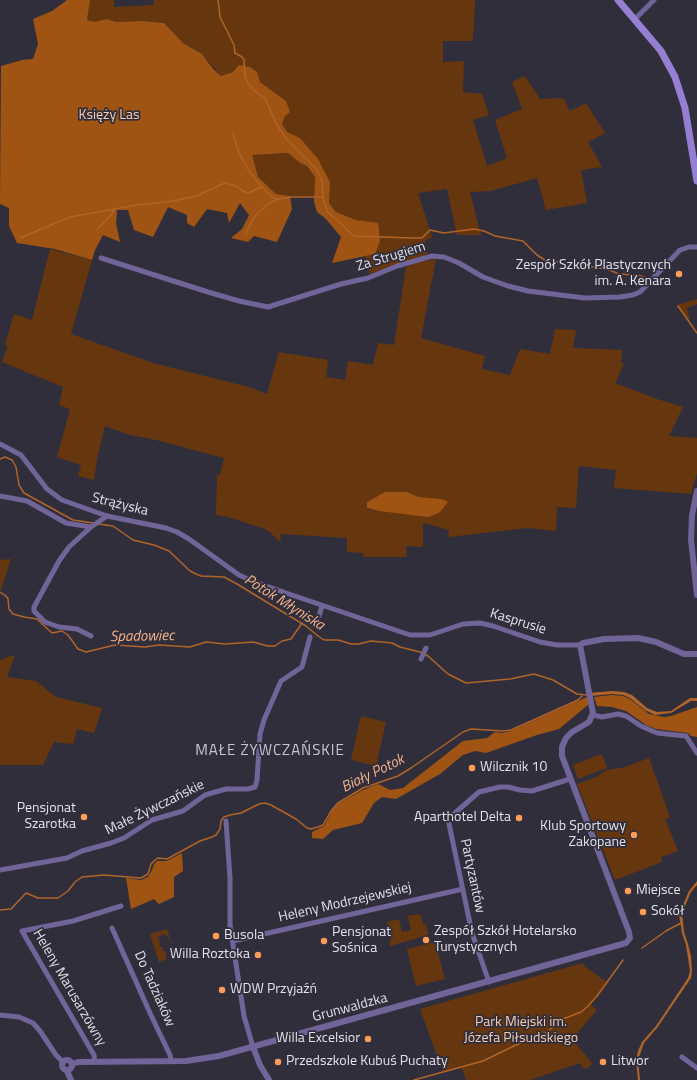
<!DOCTYPE html>
<meta charset="utf-8">
<style>
body{margin:0}
canvas{display:block;background:#312e3c}
</style>
<canvas width="697" height="1080"></canvas>
<script>
const ctx = document.querySelector('canvas').getContext('2d');
ctx.lineJoin = 'round';
function fillPath(path, color) {
  ctx.fillStyle = color;
  ctx.fill(path, 'evenodd');
}
function toPath(rows) {
  const path = new Path2D();
  for (const r of rows) {
    if (r.length === 3) {
      path.moveTo(r[0] + r[2], r[1]);
      path.arc(r[0], r[1], r[2], 0, 2 * Math.PI);
      continue;
    }
    path.moveTo(r[0], r[1]);
    for (let i = 2; i < r.length; i += 2) path.lineTo(r[i], r[i + 1]);
  }
  return path;
}
function stroke(path, color, width, dash) {
  ctx.strokeStyle = color;
  ctx.lineWidth = width;
  ctx.lineCap = dash ? 'butt' : 'round';
  ctx.setLineDash(dash || []);
  ctx.stroke(path);
}
function label(font, color, halo, rows, align = 'center') {
  ctx.font = font + ' "Titillium Web",sans-serif';
  ctx.lineWidth = 3.5;
  ctx.setLineDash([]);
  ctx.textBaseline = 'middle';
  ctx.strokeStyle = halo;
  ctx.fillStyle = color;
  for (const [text, x, y, turn = 0] of rows) {
    ctx.save();
    ctx.translate(x, y);
    ctx.rotate((+turn || 0) * Math.PI / 180);
    ctx.textAlign = isNaN(turn) ? turn : align;
    if (halo) ctx.strokeText(text, 0, 0);
    ctx.fillText(text, 0, 0);
    ctx.restore();
  }
}
fillPath(toPath([
 [90,0,114,0,114,7,154,5,154,0,475,0,473,41,443,41,443,62,464,61,463,92,482,94,489,115,473,120,487,166,507,158,495,120,522,109,512,82,525,76,540,99,563,98,570,111,586,103,605,133,588,142,602,167,581,170,587,203,546,210,537,178,491,191,470,192,481,235,457,235,447,189,418,193,432,237,425,241,427,254,370,274,365,256,375,254,378,224,356,220,336,212,329,203,330,182,300,138,287,132,282,124,285,116,286,101,260,82,233,72,221,76,202,54,183,43,164,23,142,21,116,22,107,19,94,23,87,20],
 [288,153,300,163,307,166,315,177,314,196,290,196,276,194,258,177,251,155],
 [50,249,92,260,71,334,153,363,249,387,267,394,279,352,328,360,326,377,345,380,348,361,373,365,378,343,394,345,406,267,418,262,436,259,421,338,485,356,482,369,510,375,520,349,550,354,555,329,576,330,573,348,622,350,621,363,624,363,619,375,615,383,657,399,683,407,669,436,697,438,697,473,691,494,614,488,616,470,579,466,576,508,557,507,556,531,528,528,448,537,449,530,423,523,423,547,406,546,407,557,363,557,363,553,347,552,347,538,281,534,280,542,271,533,265,529,228,517,216,515,217,475,220,475,224,458,156,440,130,435,105,426,97,459,94,480,78,476,81,465,57,457,70,409,59,405,63,387,2,362,8,346,5,345,14,314,32,320],
 [386,492,407,492,419,497,442,499,379,511,367,509,367,502],
 [697,299,697,304,687,308,690,323,677,305],
 [11,559,0,592,0,560],
 [15,655,7,677,36,681,56,697,102,708,94,733,77,729,73,744,54,742,43,765,0,765,0,661,2,659],
 [361,716,386,722,376,766,351,760],
 [602,754,607,768,578,779,573,765],
 [649,758,670,817,665,819,678,851,661,857,662,862,615,880,577,784,596,777,607,770,625,767],
 [420,914,423,924,426,924,428,935,390,946,389,942,391,941,387,922,399,919,402,932,411,930,408,916],
 [167,929,176,956,171,942,170,942,168,935,166,936,165,934,159,936,158,938,159,940,161,940,159,943,160,947,163,947,162,951,165,951,167,959,159,962,150,934],
 [435,942,445,979,416,986,407,949],
 [583,963,584,966,608,983,591,1005,597,1010,572,1039,592,1063,589,1067,584,1069,580,1063,530,1080,466,1080,462,1068,443,1072,420,1009]
]), '#66360e');
fillPath(toPath([
 [67,0,90,0,87,20,94,22,107,19,116,22,142,21,164,23,183,43,202,54,214,70,221,76,233,72,239,65,250,67,257,72,260,82,286,101,290,112,285,116,282,124,287,132,300,138,318,159,330,182,329,203,336,212,356,220,378,223,380,241,375,254,332,263,341,237,325,218,317,212,314,202,315,177,307,166,300,163,288,153,252,155,258,177,276,194,290,196,292,209,277,242,254,236,248,242,231,238,242,229,249,215,240,203,229,223,227,213,207,209,194,227,187,223,187,215,168,207,153,237,134,230,128,210,117,210,116,223,120,242,103,235,95,250,92,260,55,249,17,243,9,226,9,208,0,204,1,66,22,60,33,59,38,44,33,19,52,11],
 [385,492,407,492,419,497,442,499,448,502,439,513,428,517,379,511,367,508,367,502],
 [612,695,623,696,630,699,649,714,664,717,671,716,697,707,697,737,691,736,688,733,656,729,646,725,626,711,612,707,597,706,594,697],
 [587,697,589,704,559,729,537,735,486,753,475,751,463,755,440,774,396,799,382,797,374,803,362,823,333,830,323,839,312,838,312,832,324,826,332,811,338,804,363,790,378,784,390,790,403,788,463,741,487,738,495,732,502,733,511,731],
 [182,853,183,871,174,877,174,897,159,904,154,899,131,909,126,878,141,880,148,877,152,870,154,864,157,861,167,861]
]), '#9f5413');
fillPath(toPath([
 [612,691,624,692,632,695,647,708,657,712,671,711,690,698,697,698,697,701,691,701,671,713,655,715,645,710,630,698,623,695,612,694,590,696,589,693],
 [697,881,697,885,691,892,682,913,684,932,688,944,691,956,692,971,691,978,657,1028,644,1043,638,1060,640,1080,638,1080,636,1060,638,1051,642,1042,656,1026,688,978,690,971,686,945,682,933,679,914,689,891]
]), '#b06428');
stroke(toPath([
 [218,0,220,17,234,45,235,53,242,57,244,60,245,76,248,84,256,92,265,98,276,123,285,137,317,170,322,181,323,198,327,211,354,236,413,238,422,238,430,230,444,233,474,229,484,231,495,236,523,241,537,255,545,260,607,269,619,274,638,275,644,277,647,280],
 [233,134,239,153,249,171,261,186],
 [97,229,108,219,115,209],
 [246,235,250,224,255,216,268,204,278,199],
 [20,238,70,217,137,205,173,201,196,196,225,183,236,186,243,191,248,193,262,187,272,197,278,199,292,197,322,197],
 [678,306,697,333],
 [0,459,5,457,12,460,16,467,19,485,24,493,73,520,93,523],
 [99,524,113,526,133,540,154,545,169,551,190,571,196,574,201,576,224,577,237,584,306,626,318,636,324,640,338,640,351,644,359,644,371,641,392,643,400,647,420,652,428,656,448,674,466,683,510,679,534,674,553,680,577,694,587,695],
 [0,592,6,596,8,599,9,609,13,614,24,617,37,619,52,633,62,631,68,635,78,649,86,652,115,645,145,647,159,645,190,647,206,642,225,644,253,642,268,646,275,646,282,641,291,639,302,623],
 [0,910,11,909,26,893,38,898,58,898,68,891,75,882,82,877,104,875,140,878,143,877,148,874,151,864,155,860,158,858,167,859,200,841,212,837,216,835,220,829,221,821,224,817,230,815,241,813,259,804,265,803,271,805,296,819,307,828,311,829,318,827,323,825,331,811,338,803,363,788,398,776,411,768,463,732,471,729,503,731,511,730,578,700,582,696],
 [642,948,666,931,681,923],
 [414,1080,483,1061,516,1045,543,1035,563,1019,581,1012,587,1007,597,996,623,960]
]), '#b06428', 1.5);
stroke(toPath([
 [635,19,654,0],
 [101,258,208,292,239,301,268,307,341,284,368,278,397,266,432,256,444,257,459,263,483,277,508,286,528,291,585,298,620,297,633,295,640,292,680,250,689,247,697,247],
 [0,444,21,455,47,489,62,500,107,516,166,528,177,532,189,539,239,575,252,581,286,593,410,635,430,635,463,624,480,623,493,626,540,642,557,645,580,645],
 [0,496,27,501,66,523,91,527],
 [319,616,322,606],
 [91,636,77,629,59,627,45,622,34,611,34,607,59,561,69,547,91,527,107,516],
 [421,659,426,648],
 [593,715,602,717,618,714,626,716,641,726,657,733,686,736,697,753],
 [226,821,230,878,230,925,244,1016,253,1047],
 [0,870,67,858,82,851,111,843,124,838,152,820,183,811,205,795,226,789,248,789,255,787,257,780,260,734,264,720,281,681,302,667,310,637],
 [112,928,150,1013,170,1055,171,1061],
 [233,941,463,889],
 [489,982,472,933,448,819,479,792,500,787,508,787,520,790,532,791,570,779],
 [0,1015,19,1017,33,1023,40,1031,56,1055,63,1062],
 [682,1057,697,1068],
 [95,1062,94,1055,22,931,73,921,121,906]
]), '#706498', 5);
stroke(toPath([
 [697,491,692,515,691,540,697,595],
 [253,1047,260,1065,269,1080],
 [67,1065,5],
 [72,1064,78,1062,186,1061,219,1056,626,943,630,938,629,932,562,756,562,747,566,738,572,732,589,722,593,713,580,645,583,643,604,639,638,638,656,642,684,654,697,654],
 [67,1071,71,1080]
]), '#706498', 6);
stroke(toPath([
 [618,0,661,51,675,77,685,108,697,181]
]), '#957fd3', 7);
for (const [x, y, r, color] of [
 [679,274,4,"#fd9d55"],
 [472,768,4,"#fd9d55"],
 [84,817,4,"#fd9d55"],
 [519,818,4,"#fd9d55"],
 [634,835,4,"#fd9d55"],
 [628,891,4,"#fd9d55"],
 [643,912,4,"#fd9d55"],
 [216,936,4,"#fd9d55"],
 [426,940,4,"#fd9d55"],
 [324,941,4,"#fd9d55"],
 [258,955,4,"#fd9d55"],
 [222,990,4,"#fd9d55"],
 [368,1039,4,"#fd9d55"],
 [278,1062,4,"#fd9d55"],
 [603,1062,4,"#fd9d55"]
]) {
  const dot = new Path2D();
  dot.arc(x, y, r, 0, 2 * Math.PI);
  ctx.fillStyle = color;
  ctx.fill(dot);
  stroke(dot, '#312e3c', 1.5);
}
label('14px', '#f6ccb0', '#312e3c', [
 ["Księży Las",109,116],
 ["Park Miejski im.",521,1023],
 ["Józefa Piłsudskiego",521,1039]
]);
label('14px', '#e2e1ea', '#312e3c', [
 ["Za Strugiem",391,257,-17],
 ["Strążyska",120,505,14],
 ["Kasprusie",518,622,17],
 ["Małe Żywczańskie",155,808,-26],
 ["Partyzantów",472,876,78],
 ["Heleny Modrzejewskiej",345,903,-13],
 ["Heleny Marusarzówny",69,988,60],
 ["Do Tadziaków",154,989,66],
 ["Grunwaldzka",350,1008,-15]
]);
label('14px', '#e2e1ea', '#312e3c', [
 ["Zespół Szkół Plastycznych",671,266,"right"],
 ["im. A. Kenara",671,282,"right"],
 ["Wilcznik 10",480,768],
 ["Pensjonat",76,809,"right"],
 ["Szarotka",76,825,"right"],
 ["Aparthotel Delta",511,818,"right"],
 ["Klub Sportowy",626,827,"right"],
 ["Zakopane",626,843,"right"],
 ["Miejsce",636,891],
 ["Sokół",651,912],
 ["Zespół Szkół Hotelarsko",434,932],
 ["Turystycznych",434,948],
 ["Pensjonat",332,933],
 ["Sośnica",332,949],
 ["Busola",224,936],
 ["Willa Roztoka",250,955,"right"],
 ["WDW Przyjaźń",230,990],
 ["Willa Excelsior",360,1039,"right"],
 ["Przedszkole Kubuś Puchaty",286,1062],
 ["Litwor",611,1062]
], 'left');
label('italic 15px', '#f1b389', '#312e3c', [
 ["Potok Młyniska",284,603,32],
 ["Spadowiec",142,637,-1],
 ["Biały Potok",373,774,-26]
]);
ctx.letterSpacing = '1px';
label('15px', '#c9c5d7', '#312e3c', [
 ["MAŁE ŻYWCZAŃSKIE",270,751]
]);
ctx.letterSpacing = '0px';
</script>
